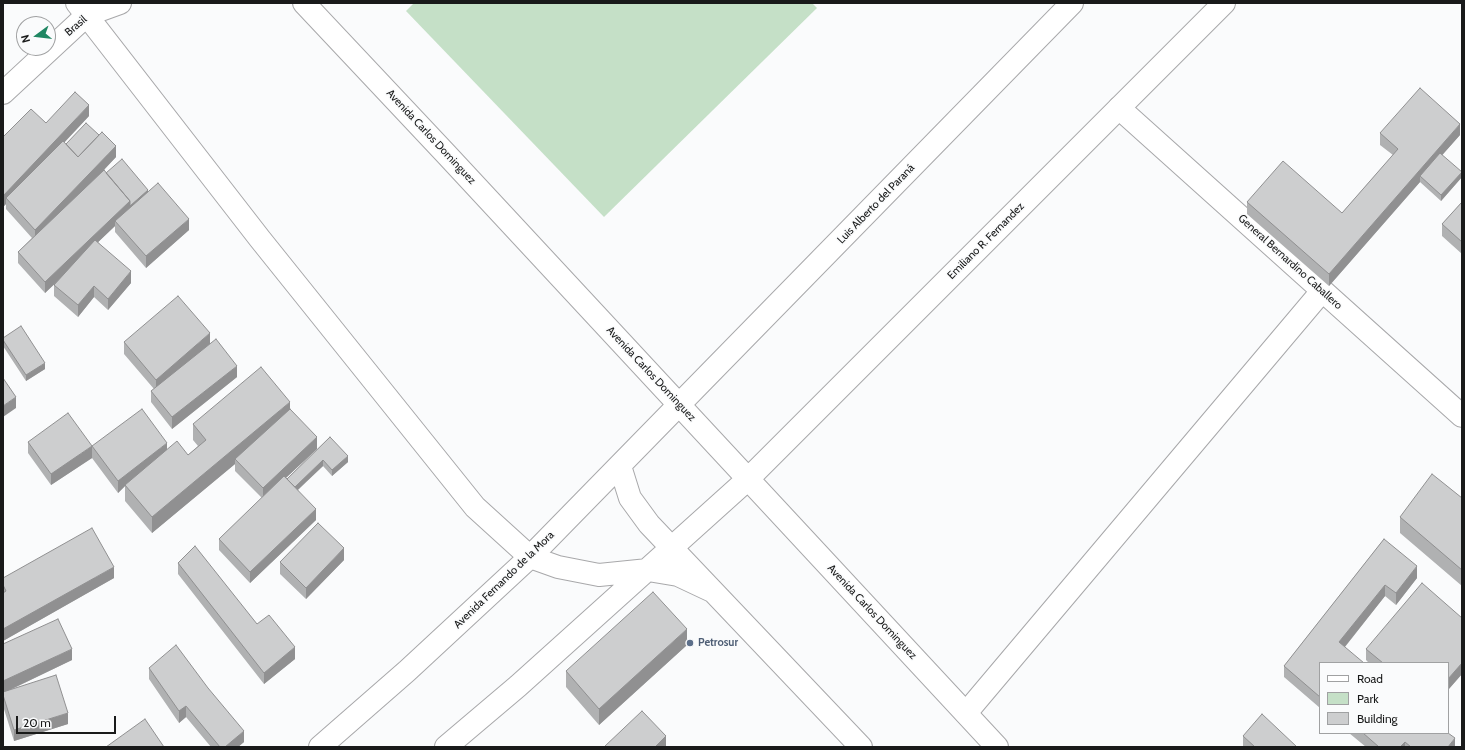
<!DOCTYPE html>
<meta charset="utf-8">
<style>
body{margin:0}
#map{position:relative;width:1465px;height:750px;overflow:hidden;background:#fafbfc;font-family:Cabin,sans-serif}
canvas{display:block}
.frame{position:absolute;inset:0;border:4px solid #191a1a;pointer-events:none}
.legend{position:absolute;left:1319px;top:662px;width:130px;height:72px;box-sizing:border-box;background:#fafbfc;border:1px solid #a0a1a2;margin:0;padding:5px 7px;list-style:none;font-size:12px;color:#191a1a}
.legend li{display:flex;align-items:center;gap:8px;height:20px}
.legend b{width:20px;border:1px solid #a0a1a2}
.north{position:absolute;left:16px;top:16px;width:40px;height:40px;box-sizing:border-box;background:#fafbfc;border:1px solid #a0a1a2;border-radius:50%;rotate:255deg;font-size:11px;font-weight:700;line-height:16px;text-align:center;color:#191a1a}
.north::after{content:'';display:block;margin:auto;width:14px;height:18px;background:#208763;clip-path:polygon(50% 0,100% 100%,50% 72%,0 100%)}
.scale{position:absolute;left:16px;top:716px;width:100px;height:18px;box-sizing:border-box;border:2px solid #191a1a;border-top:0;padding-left:5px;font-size:12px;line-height:14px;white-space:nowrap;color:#191a1a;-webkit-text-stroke:3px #fafbfc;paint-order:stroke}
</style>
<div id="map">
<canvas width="1465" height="750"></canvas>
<div class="frame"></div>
<ul class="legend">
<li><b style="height:5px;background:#fff"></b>Road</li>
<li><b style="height:11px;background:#c5e0c7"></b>Park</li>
<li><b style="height:11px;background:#cdcecf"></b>Building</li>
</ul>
<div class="north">N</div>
<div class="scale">20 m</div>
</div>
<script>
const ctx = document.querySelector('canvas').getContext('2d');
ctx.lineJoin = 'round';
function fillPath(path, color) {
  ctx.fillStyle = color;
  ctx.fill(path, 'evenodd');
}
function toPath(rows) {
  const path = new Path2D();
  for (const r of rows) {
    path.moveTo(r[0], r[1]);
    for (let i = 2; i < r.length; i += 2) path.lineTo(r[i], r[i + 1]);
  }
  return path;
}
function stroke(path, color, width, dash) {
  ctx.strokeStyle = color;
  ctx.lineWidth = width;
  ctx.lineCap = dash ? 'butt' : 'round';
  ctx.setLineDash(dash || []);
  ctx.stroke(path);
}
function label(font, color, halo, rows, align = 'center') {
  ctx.font = font + ' Cabin,sans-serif';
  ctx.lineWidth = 3;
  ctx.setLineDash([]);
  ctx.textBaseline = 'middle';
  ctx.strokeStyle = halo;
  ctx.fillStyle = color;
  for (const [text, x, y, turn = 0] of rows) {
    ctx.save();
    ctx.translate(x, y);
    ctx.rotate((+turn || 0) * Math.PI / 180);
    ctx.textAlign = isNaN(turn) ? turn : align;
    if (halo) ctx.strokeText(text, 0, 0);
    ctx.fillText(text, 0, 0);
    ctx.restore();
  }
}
fillPath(toPath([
 [414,3,812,3,817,8,604,217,406,11]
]), '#c5e0c7');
const minor = toPath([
 [3,93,87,15,120,3],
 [1119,108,1462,416],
 [966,713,1322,291]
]);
const major = toPath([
 [77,3,260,239,475,507,530,557,558,567,599,575,648,570,678,575,712,591],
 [304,3,447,155,997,747],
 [620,466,630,498,649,524,861,747],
 [320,747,407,671,530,557,1072,3],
 [446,747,518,686,748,479,1224,3]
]);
stroke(minor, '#a8a8aa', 24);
stroke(major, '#a8a8aa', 24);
stroke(minor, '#fff', 22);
stroke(major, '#fff', 22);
fillPath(toPath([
 [89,116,64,143,66,144,116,157,104,170,106,173,148,192,189,230,146,268,115,232,115,226,98,242,131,283,108,310,94,297,78,317,54,296,54,285,59,280,45,293,18,263,18,252,32,238,6,209,6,204,3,207,3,137,46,123],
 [1380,133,1460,135,1442,155,1462,177,1441,201,1420,182,1329,286,1247,214,1247,202,1342,213,1393,155,1380,145],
 [1462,202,1462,254,1442,236,1442,224],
 [3,338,45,369,26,381,3,346],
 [124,342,210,344,237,377,172,429,151,402,151,391,154,389,124,354],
 [290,409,317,449,286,478,287,479,330,437,348,462,332,476,323,466,298,490,316,520,250,583,219,550,219,539,262,498,235,471,235,464,152,533,125,501,125,486,118,493,92,458,92,446,167,450,188,455,198,446,193,440,193,424],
 [28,442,92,458,51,485,28,453],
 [1462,498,1462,586,1400,533,1400,517],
 [1384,539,1417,578,1396,605,1385,596,1345,647,1320,663,1320,708,1284,677,1284,666],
 [344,560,306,599,280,574,280,562],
 [178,563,257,624,295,659,264,684,178,574],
 [3,578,114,578,3,641],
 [1462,618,1462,674,1448,690,1448,663,1369,663,1366,660,1366,649],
 [3,644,72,660,8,691,68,724,14,741,3,706],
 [687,645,599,725,566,687,566,671],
 [149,668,244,742,238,747,211,747,186,717,179,723,149,679],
 [1349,733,1448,733,1455,747,1366,747],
 [1243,736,1297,747,1243,747]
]), '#b0b1b2');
fillPath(toPath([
 [89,105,89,116,9,201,6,198,6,204,3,207,3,196],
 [1460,124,1460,135,1422,178,1420,176,1420,182,1329,286,1329,274],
 [116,146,116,157,35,242,35,230],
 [1462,172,1462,177,1441,201,1441,195],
 [148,190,148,196,115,221,115,226,45,293,45,282,130,201],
 [189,219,189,230,146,268,146,256],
 [131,271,131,283,108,310,108,299],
 [94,286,94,297,78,317,78,305],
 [210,333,210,344,156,391,156,380],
 [45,363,45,369,26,381,26,375],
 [237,366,237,377,172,429,172,417],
 [16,397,16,408,3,417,3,406],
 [290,402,290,418,235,459,235,464,152,533,152,517],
 [317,437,317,449,263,499,263,488],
 [167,443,167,454,125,485,125,486,118,493,118,481],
 [92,446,92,458,51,485,51,474],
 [348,456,348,462,332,476,332,470],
 [323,460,323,466,292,495,292,489],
 [316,509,316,520,250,583,250,572],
 [344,548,344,560,306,599,306,588],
 [1417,566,1417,578,1396,605,1396,593],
 [114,567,114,578,3,641,3,629],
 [1385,585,1385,596,1339,654,1339,642],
 [687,629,687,645,599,725,599,709],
 [295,647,295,659,264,684,264,673],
 [72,649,72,660,3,693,3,681],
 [1462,663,1462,674,1448,690,1448,679],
 [186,706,186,717,179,723,179,711],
 [68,713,68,724,14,741,14,730],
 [244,731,244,742,238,747,225,747],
 [666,736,666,747,655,747],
 [1455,738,1455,747,1448,747],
 [1405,742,1405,747,1400,747]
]), '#909091');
const building = toPath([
 [1420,88,1460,124,1329,274,1247,202,1283,161,1342,213,1398,149,1380,133,1420,88],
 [75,92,89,105,3,196,3,137,31,109,46,123,75,92],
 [86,123,99,135,78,157,66,144,86,123],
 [102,132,116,146,35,230,6,198,63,141,78,157,102,132],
 [1440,153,1462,172,1441,195,1420,176,1440,153],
 [122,159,148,190,130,206,130,201,106,173,122,159],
 [104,170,130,201,45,282,18,252,104,170],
 [158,183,189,219,146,256,115,221,158,183],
 [1462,202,1462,242,1442,224,1462,202],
 [95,240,131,271,108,299,94,286,78,305,54,285,95,240],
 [178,296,210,333,156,380,124,342,178,296],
 [21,326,45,363,26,375,3,340,3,338,21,326],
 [216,339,237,366,172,417,151,391,216,339],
 [261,367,290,402,152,517,125,485,177,441,188,455,206,440,193,424,261,367],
 [3,378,16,397,3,406,3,378],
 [142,409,167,443,118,481,92,446,142,409],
 [290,409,317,437,263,488,235,459,290,409],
 [68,413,92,446,51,474,28,442,68,413],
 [330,437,348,456,332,470,323,460,295,487,287,479,330,437],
 [1432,474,1462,498,1462,570,1400,517,1432,474],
 [284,476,316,509,250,572,219,539,284,476],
 [318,523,344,548,306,588,280,562,318,523],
 [92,528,114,567,3,629,3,593,6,591,3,585,3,578,92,528],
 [1384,539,1417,566,1396,593,1385,585,1339,642,1364,663,1320,663,1320,697,1284,666,1384,539],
 [195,546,257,624,269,615,295,647,264,673,178,563,195,546],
 [1422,583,1462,618,1462,663,1448,679,1448,663,1383,663,1366,649,1422,583],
 [653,592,687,629,599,709,566,671,653,592],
 [58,619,72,649,3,681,3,644,58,619],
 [176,645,208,688,244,731,225,747,220,747,186,706,179,711,149,668,176,645],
 [56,675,68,713,14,730,3,695,3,692,56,675],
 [642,711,666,736,655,747,604,747,642,711],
 [1262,714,1297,747,1255,747,1243,736,1262,714],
 [145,719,164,747,106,747,145,719],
 [1363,733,1448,733,1455,738,1448,747,1411,747,1405,742,1400,747,1379,747,1363,733]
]);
fillPath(building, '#cdcecf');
stroke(building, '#909091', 1);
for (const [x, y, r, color] of [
 [690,643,4,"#5c6f8a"]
]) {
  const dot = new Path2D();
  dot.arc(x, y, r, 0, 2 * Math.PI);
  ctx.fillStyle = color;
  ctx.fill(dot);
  stroke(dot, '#fafbfc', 1.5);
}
label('11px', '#191a1a', '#fafbfc', [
 ["Brasil",76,26,-41],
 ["Avenida Carlos Dominguez",431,137,47],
 ["Luis Alberto del Paraná",876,204,-46],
 ["Emiliano R. Fernandez",986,241,-45],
 ["General Bernardino Caballero",1290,262,42],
 ["Avenida Carlos Dominguez",651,374,47],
 ["Avenida Fernando de la Mora",504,580,-44],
 ["Avenida Carlos Dominguez",872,612,47]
]);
label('bold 11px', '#4e5e75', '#fafbfc', [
 ["Petrosur",698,643]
], 'left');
</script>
